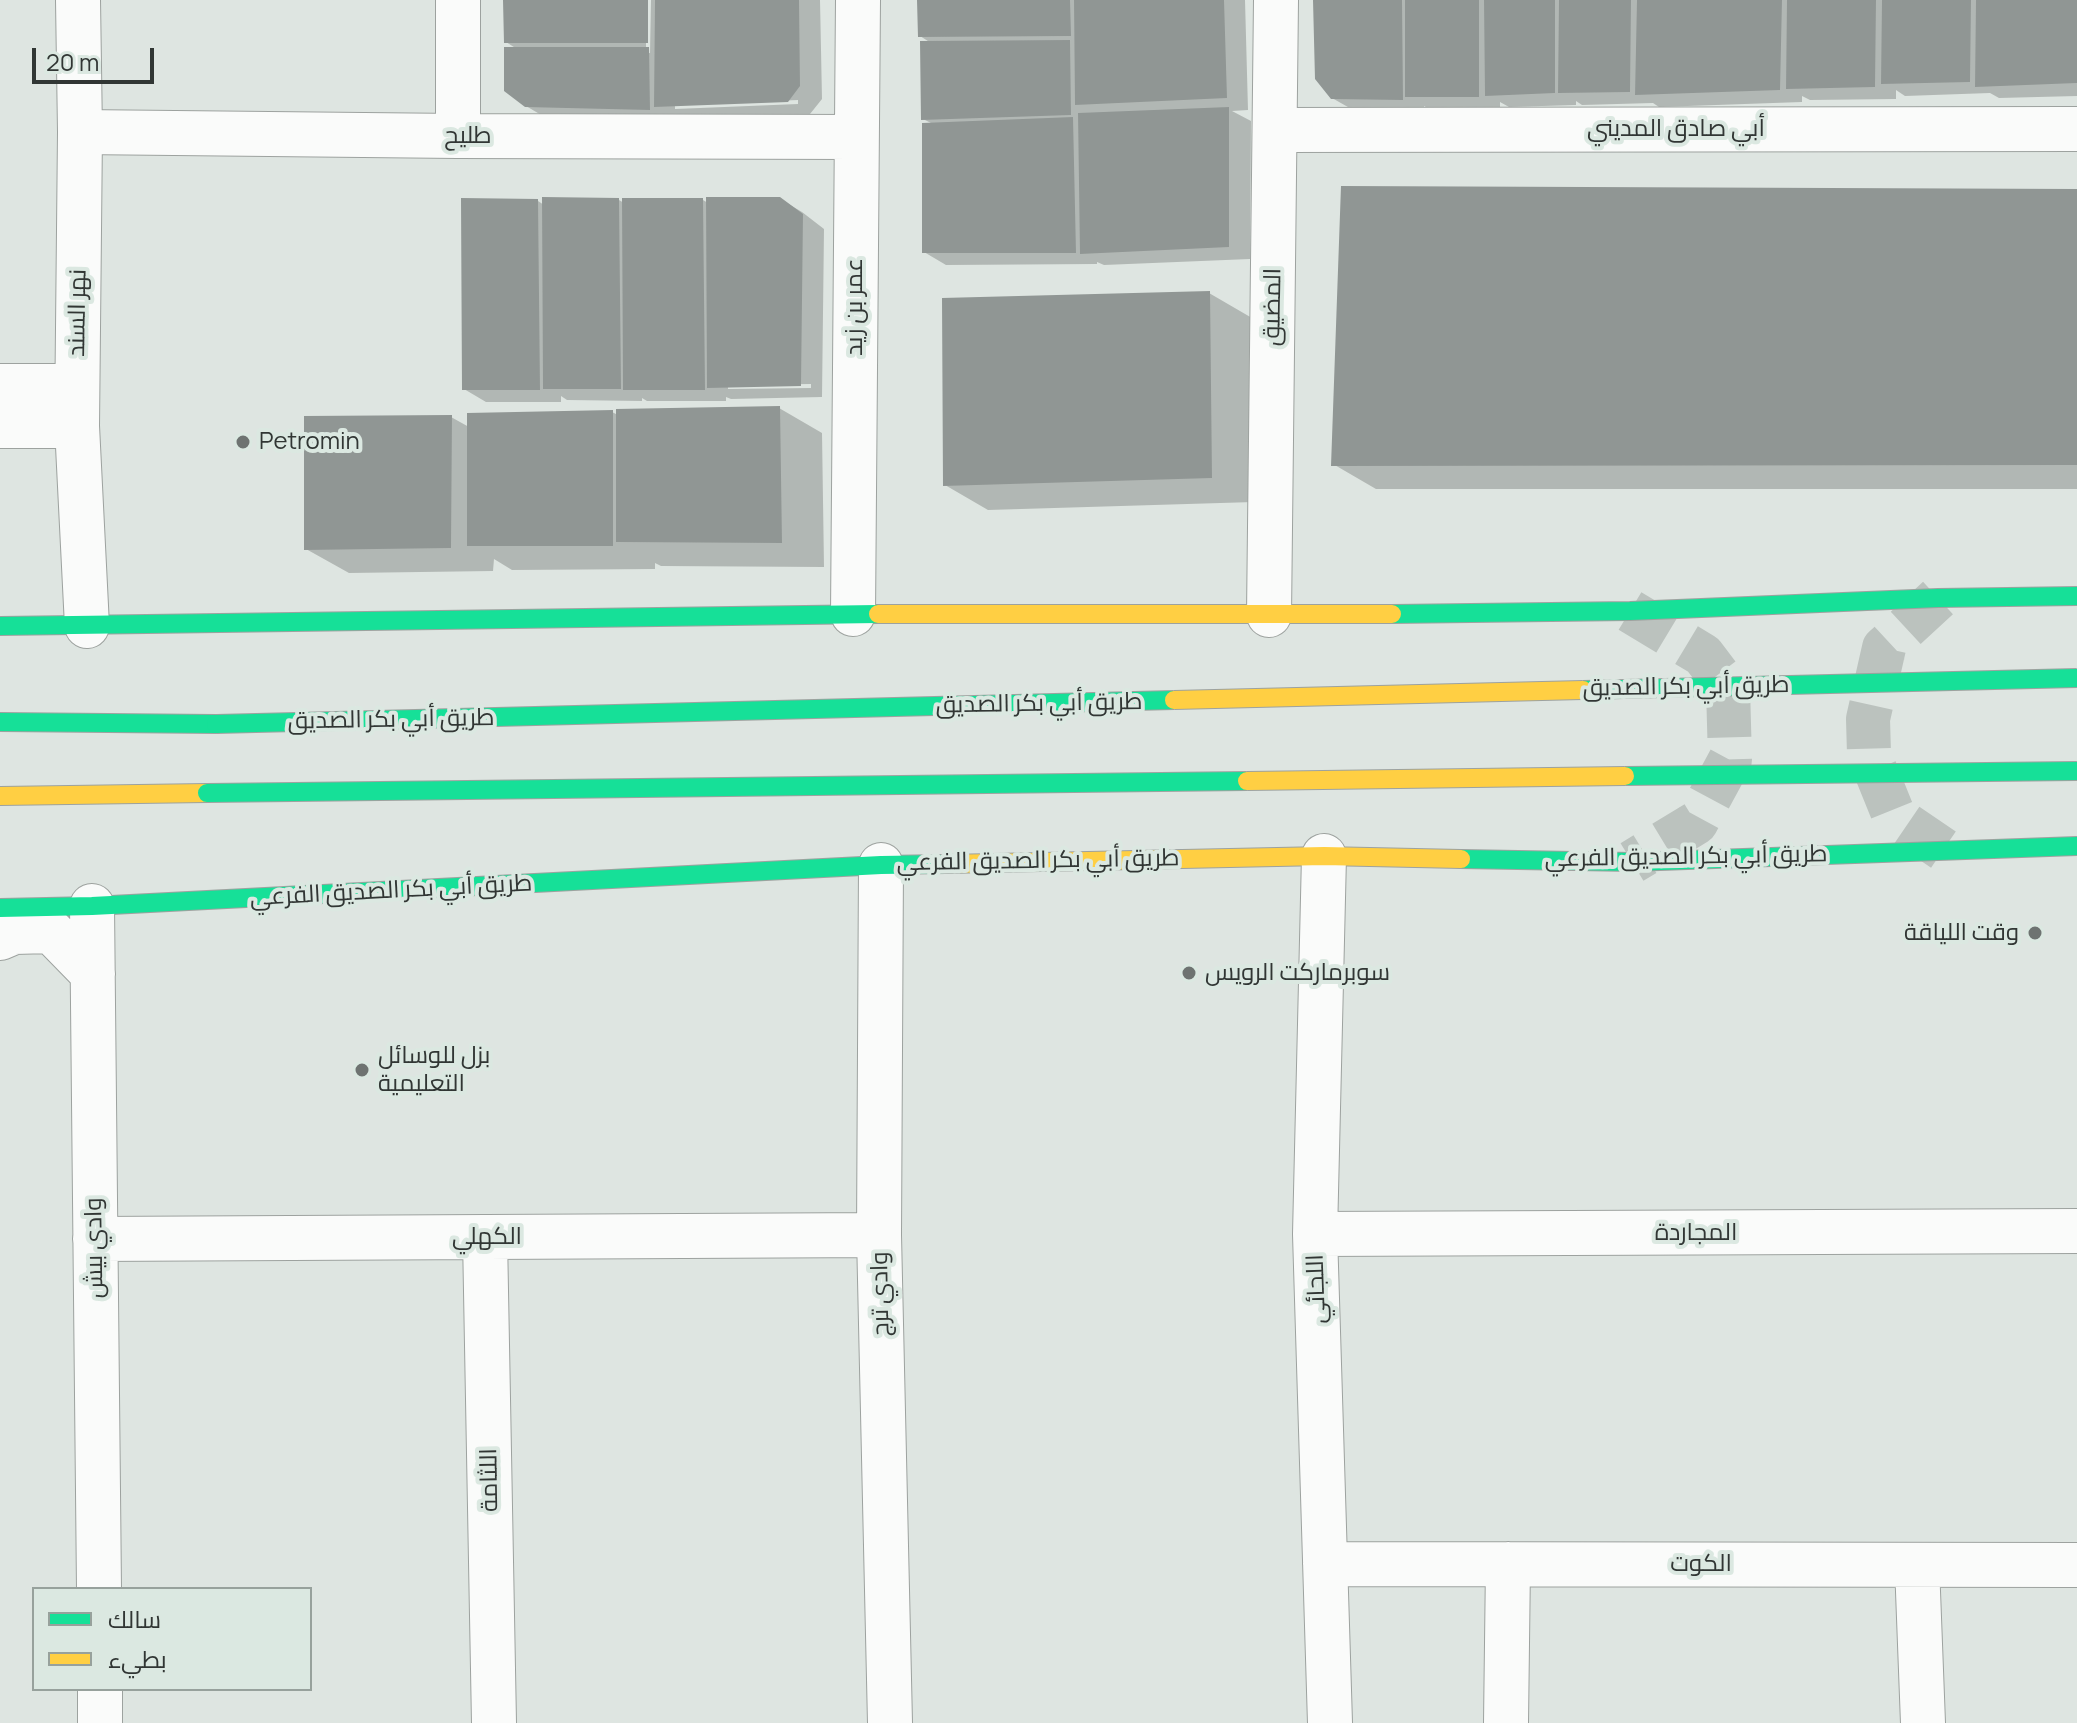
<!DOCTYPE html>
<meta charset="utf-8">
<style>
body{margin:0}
#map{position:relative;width:2077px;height:1723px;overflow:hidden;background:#dee5e1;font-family:Manrope,Cairo,sans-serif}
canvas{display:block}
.legend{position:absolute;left:32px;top:1587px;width:280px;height:104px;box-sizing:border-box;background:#dbe8e1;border:2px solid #97a19c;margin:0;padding:10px 14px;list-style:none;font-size:24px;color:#313634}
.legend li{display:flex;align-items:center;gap:16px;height:40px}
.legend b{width:40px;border:2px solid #97a19c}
.scale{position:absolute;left:32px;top:48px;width:122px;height:36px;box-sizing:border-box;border:4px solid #313634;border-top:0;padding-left:10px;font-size:24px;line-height:28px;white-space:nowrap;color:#313634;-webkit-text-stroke:6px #dbe8e1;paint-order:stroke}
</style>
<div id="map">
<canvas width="2077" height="1723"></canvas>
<ul class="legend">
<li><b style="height:10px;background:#16e098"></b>سالك</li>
<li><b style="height:10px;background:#ffcf43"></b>بطيء</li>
</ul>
<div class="scale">20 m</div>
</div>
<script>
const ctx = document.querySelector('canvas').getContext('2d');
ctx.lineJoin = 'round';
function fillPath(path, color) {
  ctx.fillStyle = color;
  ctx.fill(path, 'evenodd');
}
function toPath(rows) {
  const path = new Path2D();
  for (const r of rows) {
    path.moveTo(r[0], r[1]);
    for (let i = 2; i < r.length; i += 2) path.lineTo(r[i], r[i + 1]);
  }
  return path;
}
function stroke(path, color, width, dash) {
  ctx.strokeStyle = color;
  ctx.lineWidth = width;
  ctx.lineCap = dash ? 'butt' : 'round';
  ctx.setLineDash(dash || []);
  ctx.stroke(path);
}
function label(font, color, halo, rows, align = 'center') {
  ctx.font = font + ' Manrope,Cairo,sans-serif';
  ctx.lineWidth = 8;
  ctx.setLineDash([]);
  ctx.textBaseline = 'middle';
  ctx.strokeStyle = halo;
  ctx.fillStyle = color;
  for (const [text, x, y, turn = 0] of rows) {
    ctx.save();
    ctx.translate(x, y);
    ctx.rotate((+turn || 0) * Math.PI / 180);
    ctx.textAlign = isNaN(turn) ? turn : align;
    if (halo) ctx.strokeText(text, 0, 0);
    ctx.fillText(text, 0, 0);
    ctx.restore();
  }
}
fillPath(toPath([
 [505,0,646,0,646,53,650,53,651,0,820,0,822,99,810,114,678,119,548,119,526,106,517,49,506,42],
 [798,100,798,104,675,109,675,105],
 [919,0,1245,0,1248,110,1232,111,1251,121,1250,259,1104,265,1097,262,1097,264,946,265,924,252,933,124,923,119,931,43,920,36],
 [1315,0,2077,0,2077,96,1999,98,1990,93,1905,96,1896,90,1896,99,1810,100,1802,96,1802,102,1659,107,1653,103,1582,105,1576,101,1576,105,1509,107,1500,102,1500,109,1429,109,1424,106,1424,111,1355,111,1332,98],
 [2077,191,2077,489,1376,489,1333,464],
 [780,199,802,212,824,229,822,397,731,399,726,397,726,401,647,401,642,398,642,401,567,400,561,396,561,402,486,402,464,389,538,201,544,205,619,200,624,203,703,200,708,203],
 [811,384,811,388,728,389,728,385],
 [1209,293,1252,318,1254,502,988,510,945,485],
 [779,408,822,433,824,567,661,566,655,563,655,569,512,570,494,559,493,571,349,573,306,549,451,417,469,427,612,412,618,415]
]), '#0003');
fillPath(toPath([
 [503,0,648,0,648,43,504,43],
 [655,0,799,0,800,86,788,102,654,107],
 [917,0,1070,0,1071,36,918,37],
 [1074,0,1224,0,1227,98,1075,105],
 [1313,0,1402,0,1403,100,1331,99,1315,79],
 [1405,0,1479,0,1479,97,1405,97],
 [1484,0,1555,0,1555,93,1485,96],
 [1559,0,1631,0,1630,92,1558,93],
 [1637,0,1782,0,1780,90,1635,95],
 [1787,0,1876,0,1875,87,1786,89],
 [1882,0,1971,0,1970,82,1881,84],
 [1976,0,2077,0,2077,83,1975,87],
 [1070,40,1071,115,921,120,920,41],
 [504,47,649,47,650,110,525,107,504,91],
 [1229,107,1229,247,1080,254,1078,113],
 [1073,117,1076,253,922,253,922,123],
 [1341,186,2077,189,2077,465,1331,466],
 [542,197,619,198,621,389,543,389],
 [706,197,780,197,803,214,801,386,707,388],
 [461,198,538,199,540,390,462,390],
 [622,198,703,198,705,390,623,390],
 [1210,291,1212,478,943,486,942,298],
 [780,406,782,543,616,542,616,409],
 [613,410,613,546,467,546,467,413],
 [452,415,451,548,304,550,304,416]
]), '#909694');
stroke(toPath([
 [1938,598,1884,648,1868,719,1869,754,1894,816,1947,852],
 [1630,611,1703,655,1728,688,1730,760,1696,823,1632,862]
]), '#bbc2be', 44, [44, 22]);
const street = toPath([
 [78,0,80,132,77,426,87,626],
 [458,0,458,136],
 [1275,130,2077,129],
 [80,132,458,136,856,137],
 [0,386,77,386],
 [0,426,77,426],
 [853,614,858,0],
 [1269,615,1276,0],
 [1324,856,1315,1234,1330,1723],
 [881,865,879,1235,890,1723],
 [92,906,99,1589],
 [0,938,14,932,51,931,93,974],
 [1315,1234,2077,1231],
 [485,1237,494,1723],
 [95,1239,879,1235],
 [1325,1564,2077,1565],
 [1917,1565,1923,1723],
 [100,1689,100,1723],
 [1506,1723,1508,1564]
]);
const fast = toPath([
 [1392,614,1630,611,1938,598,2077,596],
 [0,626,878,614],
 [0,722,216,724],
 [1461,859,1632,862,2077,846],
 [0,908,92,906,881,865,946,864]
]);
const slow = toPath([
 [878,614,1392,614],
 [0,796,207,793],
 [946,864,1324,856,1461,859]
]);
stroke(street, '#9da29f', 46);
stroke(fast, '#9da29f', 20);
stroke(slow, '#9da29f', 20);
stroke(street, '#fafbfa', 44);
stroke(fast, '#16e098', 18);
stroke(slow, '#ffcf43', 18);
const fastBridge = toPath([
 [1583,690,2077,678],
 [216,724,1174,700],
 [1625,776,2077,771],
 [207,793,1247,781]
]);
const slowBridge = toPath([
 [1174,700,1583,690],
 [1247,781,1625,776]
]);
stroke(fastBridge, '#9da29f', 20, []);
stroke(slowBridge, '#9da29f', 20, []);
stroke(fastBridge, '#16e098', 18);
stroke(slowBridge, '#ffcf43', 18);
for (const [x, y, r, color] of [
 [243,442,8,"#6e7371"],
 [2035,933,8,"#6e7371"],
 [1189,973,8,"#6e7371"],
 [362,1070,8,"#6e7371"]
]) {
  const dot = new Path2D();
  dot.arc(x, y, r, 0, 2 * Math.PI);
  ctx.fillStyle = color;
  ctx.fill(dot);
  stroke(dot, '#dbe8e1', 3);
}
label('24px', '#313634', '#dbe8e1', [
 ["أبي صادق المديني",1676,129],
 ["طليح",468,136],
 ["عمر بن زيد",855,307,-90],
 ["المضيق",1273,307,-89],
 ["نهر السند",78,313,-89],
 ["طريق أبي بكر الصديق",1686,687,-1],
 ["طريق أبي بكر الصديق",1039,704,-1],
 ["طريق أبي بكر الصديق",391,720,-1],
 ["طريق أبي بكر الصديق الفرعي",1686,857,-1],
 ["طريق أبي بكر الصديق الفرعي",1038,861,-1],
 ["طريق أبي بكر الصديق الفرعي",391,891,-3],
 ["المجاردة",1696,1233],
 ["الكهلي",487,1237],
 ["وادي بيش",95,1248,-91],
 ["اللجائي",1317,1289,-92],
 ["وادي ترج",881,1294,-91],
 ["اللثامة",490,1480,-91],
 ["الكوت",1701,1564]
]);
label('24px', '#313634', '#dbe8e1', [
 ["Petromin",259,442],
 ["وقت اللياقة",2019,933,"right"],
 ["سوبرماركت الرويس",1205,973],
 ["بزل للوسائل",378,1056],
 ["التعليمية",378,1084]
], 'left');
</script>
